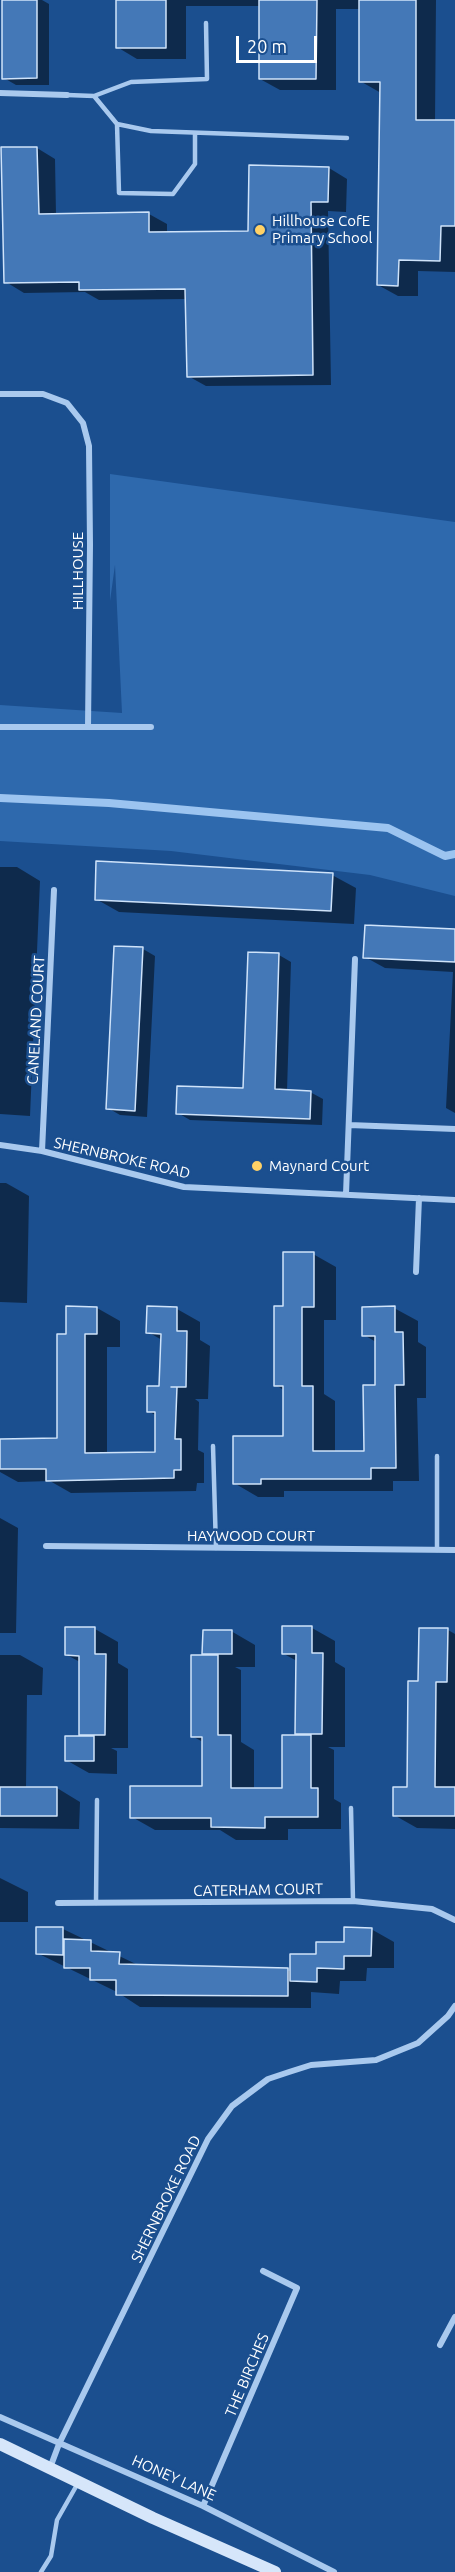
<!DOCTYPE html>
<style>
body{margin:0}
#map{position:relative;width:455px;height:2572px;overflow:hidden;background:#1b4f8f;font-family:Ubuntu,sans-serif}
canvas{display:block}
.scale{position:absolute;left:236px;top:36px;width:81px;height:27px;box-sizing:border-box;border:3px solid #fff;border-top:0;padding-left:8px;font-size:18px;line-height:21px;white-space:nowrap;color:#fff;-webkit-text-stroke:4px #1b4f8f;paint-order:stroke}
</style>
<div id="map">
<canvas width="455" height="2572"></canvas>
<div class="scale">20 m</div>
</div>
<script>
const ctx = document.querySelector('canvas').getContext('2d');
ctx.lineJoin = 'round';
function fillPath(path, color) {
  ctx.fillStyle = color;
  ctx.fill(path, 'evenodd');
}
function toPath(rows) {
  const path = new Path2D();
  for (const r of rows) {
    path.moveTo(r[0], r[1]);
    for (let i = 2; i < r.length; i += 2) path.lineTo(r[i], r[i + 1]);
  }
  return path;
}
function stroke(path, color, width, dash) {
  ctx.strokeStyle = color;
  ctx.lineWidth = width;
  ctx.lineCap = dash ? 'butt' : 'round';
  ctx.setLineDash(dash || []);
  ctx.stroke(path);
}
function label(font, color, halo, rows, align = 'center') {
  ctx.font = font + ' Ubuntu,sans-serif';
  ctx.lineWidth = 5;
  ctx.setLineDash([]);
  ctx.textBaseline = 'middle';
  ctx.strokeStyle = halo;
  ctx.fillStyle = color;
  for (const [text, x, y, turn = 0] of rows) {
    ctx.save();
    ctx.translate(x, y);
    ctx.rotate((+turn || 0) * Math.PI / 180);
    ctx.textAlign = isNaN(turn) ? turn : align;
    if (halo) ctx.strokeText(text, 0, 0);
    ctx.fillText(text, 0, 0);
    ctx.restore();
  }
}
fillPath(toPath([
 [110,474,455,522,455,896,370,875,171,851,0,841,0,705,122,713,115,565,110,601]
]), '#2e69ad');
fillPath(toPath([
 [4,0,42,0,49,4,49,85,16,85,4,78],
 [117,0,436,0,435,122,455,122,455,272,418,271,418,296,398,296,378,285,381,93,360,81,361,9,336,9,336,90,280,90,260,79,260,6,186,6,186,59,137,59,117,47],
 [37,148,55,159,56,215,149,214,167,224,167,233,250,232,329,168,347,179,346,212,328,211,331,385,206,386,188,376,187,299,99,300,85,292,24,293,6,282],
 [0,867,17,867,40,881,30,1116,0,1114],
 [332,875,356,888,354,924,119,912,96,899],
 [455,931,455,1113,446,1108,453,972,385,968,365,957],
 [143,949,155,956,147,1117,120,1115,108,1108],
 [249,954,279,955,291,962,287,1091,310,1092,323,1099,322,1125,190,1120,178,1113,245,1090],
 [0,1183,6,1183,29,1196,27,1303,0,1302],
 [313,1254,336,1267,336,1320,324,1320,324,1394,335,1401,335,1452,365,1452,376,1386,376,1342,364,1335,394,1308,418,1321,418,1342,426,1347,426,1398,417,1398,419,1481,393,1481,393,1491,284,1491,284,1497,258,1497,234,1483,285,1437,285,1391,276,1385,285,1308],
 [97,1308,120,1321,120,1347,107,1347,107,1454,157,1454,157,1416,148,1411,161,1388,162,1340,148,1332,149,1308,177,1309,200,1322,200,1340,210,1346,208,1399,195,1399,199,1402,198,1450,204,1453,204,1483,197,1483,196,1491,71,1493,50,1481,18,1482,0,1472,0,1441,58,1440,67,1335],
 [0,1518,18,1528,16,1633,0,1633],
 [312,1628,335,1641,335,1662,345,1668,345,1747,328,1747,334,1750,334,1799,341,1803,341,1829,288,1829,288,1840,236,1840,220,1830,155,1830,132,1817,203,1788,203,1742,192,1736,210,1657,204,1654,231,1631,255,1645,255,1667,235,1667,241,1670,241,1742,254,1750,254,1789,283,1789,303,1737,297,1733,297,1661,284,1654],
 [95,1629,118,1642,118,1663,128,1669,128,1748,111,1748,117,1751,117,1774,89,1773,66,1760,86,1738,80,1734,80,1662,67,1655],
 [448,1630,455,1634,455,1829,417,1828,394,1815,408,1789],
 [0,1655,20,1655,43,1668,42,1695,27,1695,26,1788,57,1788,80,1802,79,1829,0,1828],
 [0,1878,28,1892,28,1922,0,1922],
 [38,1928,63,1929,140,1966,291,1971,371,1929,394,1942,394,1968,367,1968,366,1981,340,1981,339,1994,311,1992,311,2008,140,2007,117,1992,37,1953]
]), '#0007');
stroke(toPath([
 [0,798,109,803,388,828,445,856,455,854]
]), '#9cc4f0', 8);
const building = toPath([
 [2,0,37,0,37,78,2,79,2,0],
 [116,0,166,0,166,48,116,48,116,0],
 [259,0,317,0,316,79,259,79,259,0],
 [359,0,416,0,416,120,455,120,455,226,441,226,440,261,399,260,398,286,377,285,380,82,359,82,359,0],
 [1,147,37,147,39,214,149,212,149,232,248,231,249,165,329,167,328,202,311,202,313,375,187,377,185,289,79,290,79,282,4,283,1,147],
 [96,861,333,873,331,911,95,900,96,861],
 [365,925,455,929,455,962,363,958,365,925],
 [114,946,143,947,135,1111,106,1109,114,946],
 [248,952,279,953,275,1089,311,1091,310,1119,176,1114,177,1086,243,1088,248,952],
 [283,1252,314,1252,314,1307,302,1307,302,1386,313,1386,313,1451,364,1451,363,1385,375,1385,375,1336,362,1336,362,1307,395,1306,395,1332,403,1332,404,1385,395,1385,396,1468,371,1468,371,1479,261,1479,261,1484,233,1484,233,1436,283,1436,283,1386,274,1386,274,1306,283,1306,283,1252],
 [66,1306,97,1307,97,1334,85,1334,85,1453,155,1452,155,1412,147,1412,147,1386,159,1386,161,1334,146,1333,147,1306,177,1307,177,1331,187,1331,186,1387,171,1387,177,1387,175,1439,181,1439,181,1470,174,1470,174,1478,46,1481,46,1469,0,1469,0,1439,57,1438,57,1334,66,1334,66,1306],
 [282,1626,312,1626,312,1653,323,1653,322,1734,295,1734,296,1654,282,1654,282,1626],
 [65,1627,95,1627,95,1654,106,1654,105,1735,79,1735,79,1656,65,1655,65,1627],
 [419,1628,448,1628,447,1682,436,1682,435,1787,455,1787,455,1816,393,1816,393,1787,407,1787,408,1681,418,1681,419,1628],
 [203,1630,232,1630,232,1654,202,1654,203,1630],
 [191,1655,218,1655,218,1735,231,1735,231,1788,282,1788,282,1735,311,1735,311,1788,318,1788,318,1817,265,1817,265,1828,211,1827,211,1818,130,1818,130,1786,202,1786,202,1737,191,1737,191,1655],
 [65,1736,94,1736,94,1761,65,1761,65,1736],
 [0,1787,57,1787,57,1816,0,1816,0,1787],
 [36,1927,63,1927,63,1955,36,1954,36,1927],
 [344,1927,372,1928,371,1956,344,1956,344,1969,317,1968,317,1982,290,1981,290,1954,316,1954,316,1942,344,1942,344,1927],
 [64,1939,91,1940,91,1951,120,1952,119,1964,288,1968,288,1996,116,1995,116,1980,90,1980,90,1968,64,1968,64,1939]
]);
fillPath(building, '#4478b7');
stroke(building, '#cfe3fa', 1.5);
stroke(toPath([
 [67,95,94,96,117,124,151,131,347,138],
 [94,96,131,82,207,79,206,23],
 [117,124,119,193,173,194,195,164,195,133],
 [213,1446,216,1548],
 [437,1456,437,1550],
 [351,1808,353,1901],
 [96,1903,97,1800],
 [41,2572,51,2556,57,2520,78,2483]
]), '#a9c9ee', 4.5);
stroke(toPath([
 [0,93,67,95],
 [0,394,43,394,67,403,83,423,89,446,90,545,88,727,0,727],
 [88,727,151,727],
 [349,1125,455,1129],
 [0,1145,42,1151,184,1187,455,1200],
 [42,1151,54,890],
 [346,1194,355,959],
 [416,1272,419,1198],
 [46,1546,455,1550],
 [58,1903,353,1901,432,1909,455,1920],
 [440,2345,455,2317],
 [0,2417,203,2506,334,2572],
 [50,2468,59,2444,208,2139,232,2106,268,2079,289,2072,311,2065,376,2060,418,2043,448,2016,455,2006],
 [203,2506,297,2288,263,2271]
]), '#a9c9ee', 6);
stroke(toPath([
 [0,2444,153,2518,275,2572]
]), '#d6e6fa', 12);
for (const [x, y, r, color] of [
 [260,230,6,"#ffd166"],
 [257,1166,6,"#ffd166"]
]) {
  const dot = new Path2D();
  dot.arc(x, y, r, 0, 2 * Math.PI);
  ctx.fillStyle = color;
  ctx.fill(dot);
  stroke(dot, '#1b4f8f', 2);
}
label('15px', '#fff', '#1b4f8f', [
 ["Hillhouse CofE",272,221],
 ["Primary School",272,238],
 ["Maynard Court",269,1166]
], 'left');
label('15px', '#fff', '#1b4f8f', [
 ["HILLHOUSE",78,571,-90],
 ["CANELAND COURT",36,1020,-87],
 ["SHERNBROKE ROAD",122,1158,13],
 ["HAYWOOD COURT",251,1536],
 ["CATERHAM COURT",258,1890,-1],
 ["SHERNBROKE ROAD",166,2199,-64],
 ["THE BIRCHES",247,2375,-67],
 ["HONEY LANE",174,2478,24]
]);
</script>
